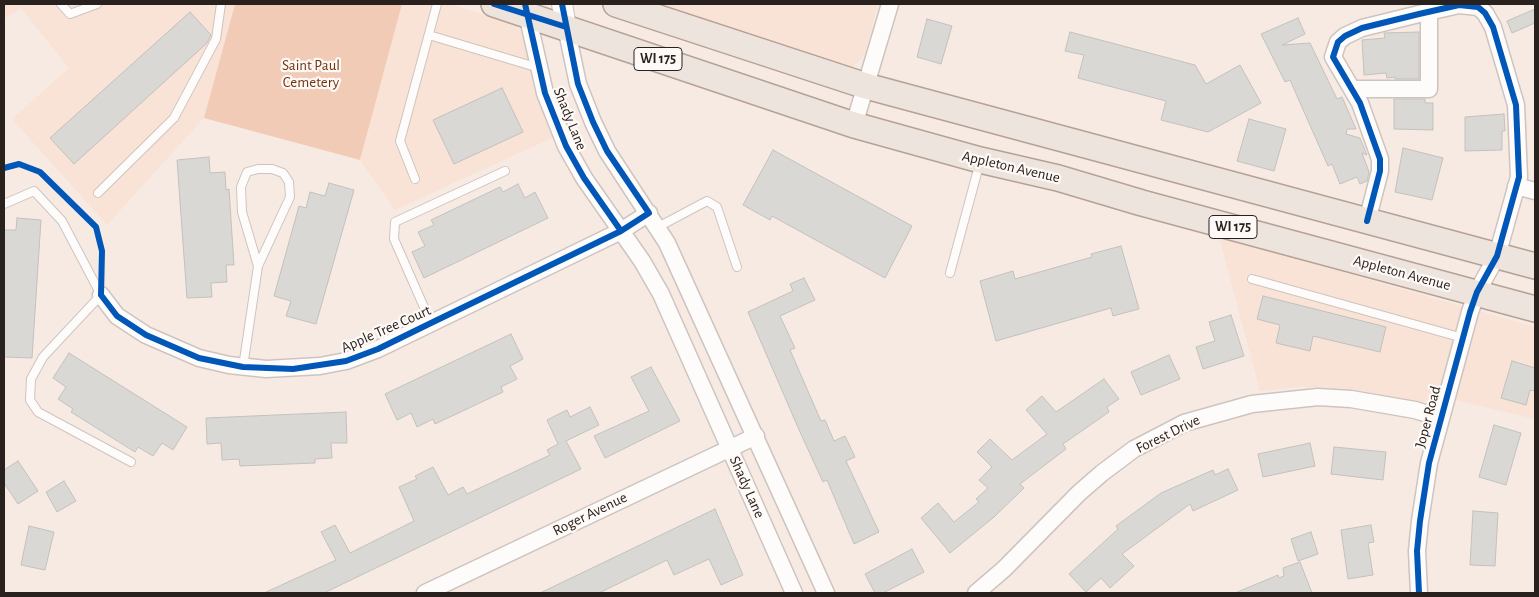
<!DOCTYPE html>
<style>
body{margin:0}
#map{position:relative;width:1539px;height:597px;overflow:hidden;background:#f7eae3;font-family:"Alegreya Sans",sans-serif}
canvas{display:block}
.frame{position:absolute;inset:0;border:5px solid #29211d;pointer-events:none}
</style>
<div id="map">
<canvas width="1539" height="597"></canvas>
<div class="frame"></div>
</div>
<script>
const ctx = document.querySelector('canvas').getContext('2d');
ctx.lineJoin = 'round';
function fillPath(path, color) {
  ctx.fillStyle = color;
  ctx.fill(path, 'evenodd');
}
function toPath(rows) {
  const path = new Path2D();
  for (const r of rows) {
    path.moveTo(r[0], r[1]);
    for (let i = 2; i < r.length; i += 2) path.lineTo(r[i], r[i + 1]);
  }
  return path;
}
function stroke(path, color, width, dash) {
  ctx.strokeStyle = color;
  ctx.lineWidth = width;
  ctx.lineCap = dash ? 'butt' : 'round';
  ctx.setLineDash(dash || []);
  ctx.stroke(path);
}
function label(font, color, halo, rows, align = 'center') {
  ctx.font = font + ' "Alegreya Sans",sans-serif';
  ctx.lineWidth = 4.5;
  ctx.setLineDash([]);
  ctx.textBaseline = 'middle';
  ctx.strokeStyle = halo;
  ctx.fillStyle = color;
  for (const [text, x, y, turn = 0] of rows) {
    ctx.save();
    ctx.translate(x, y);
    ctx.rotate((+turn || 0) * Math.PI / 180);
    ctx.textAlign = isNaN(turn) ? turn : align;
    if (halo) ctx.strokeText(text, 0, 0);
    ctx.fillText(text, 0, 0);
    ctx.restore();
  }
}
fillPath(toPath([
 [4,4,235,4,204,118,107,225,12,119,69,68,21,8,7,18,4,13],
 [402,4,449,4,500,20,520,29,526,47,533,86,552,138,395,210,360,160],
 [648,4,878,4,865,54,853,67,845,68],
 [1219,237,1535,327,1535,419,1435,395,1428,401,1417,402,1357,390,1324,387,1297,387,1260,391]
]), '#f9e2d6');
fillPath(toPath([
 [235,4,402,4,360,160,204,118]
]), '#f2cbb7');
const building = toPath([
 [1535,9,1535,23,1512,33,1507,21,1535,9],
 [190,12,211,35,207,43,74,164,50,138,190,12],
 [1298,18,1305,34,1282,45,1310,43,1337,99,1342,97,1356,129,1347,129,1346,134,1360,138,1367,155,1362,153,1369,172,1367,181,1360,184,1357,177,1340,184,1332,164,1328,166,1290,80,1285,82,1261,34,1298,18],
 [927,19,952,26,941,64,917,57,927,19],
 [1070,32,1195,65,1206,84,1240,65,1261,103,1208,132,1161,120,1166,101,1078,78,1084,55,1065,51,1070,32],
 [1419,32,1419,79,1395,79,1395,77,1387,78,1386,73,1364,75,1362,40,1385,38,1384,33,1419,32],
 [502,88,523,132,454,164,433,120,502,88],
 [1394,99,1425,99,1425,103,1433,103,1433,130,1394,129,1394,99],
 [1504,114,1505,131,1502,131,1502,150,1465,151,1465,117,1504,114],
 [1249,119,1286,129,1274,171,1237,161,1249,119],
 [1403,148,1443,158,1432,200,1395,192,1403,148],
 [773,150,912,226,885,278,772,216,770,220,743,205,773,150],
 [209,157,210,173,225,172,226,190,229,189,234,265,226,265,227,282,211,283,212,297,187,298,177,160,209,157],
 [329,183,354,190,316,324,286,316,291,301,274,296,299,206,306,208,310,192,325,196,329,183],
 [518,184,525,198,535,192,548,218,424,278,412,252,425,246,418,232,434,225,431,220,500,187,503,192,518,184],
 [17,218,41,220,32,358,4,357,4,230,16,230,17,218],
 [1121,246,1139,309,1113,316,1111,308,996,341,980,281,1013,271,1015,279,1092,257,1091,254,1121,246],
 [804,278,815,300,780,316,795,348,790,350,821,421,825,420,834,441,845,436,855,457,846,461,879,532,854,544,827,480,823,482,800,432,748,312,793,291,790,284,804,278],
 [1263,296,1386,327,1380,352,1313,336,1310,351,1276,343,1280,325,1257,319,1263,296],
 [1231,315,1244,356,1203,369,1196,347,1215,341,1209,322,1231,315],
 [511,334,523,359,510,366,517,379,501,387,503,392,435,424,433,419,417,427,411,413,397,420,385,394,511,334],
 [69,353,187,427,173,450,162,443,153,456,138,447,135,452,71,412,73,409,58,399,66,387,53,378,69,353],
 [1169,355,1180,379,1141,395,1131,372,1169,355],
 [1512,361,1535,368,1535,391,1530,390,1526,405,1501,398,1512,361],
 [651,367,680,421,605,458,594,436,649,411,631,377,651,367],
 [1104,379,1119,399,1107,407,1109,412,1063,444,1066,449,1020,484,1024,488,994,517,950,553,921,518,938,503,954,522,979,502,976,499,988,488,979,480,992,467,977,452,990,439,1012,460,1047,434,1026,410,1042,396,1056,412,1104,379],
 [590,407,599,425,566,441,581,469,324,593,264,593,336,560,321,532,335,525,350,553,414,521,399,487,417,479,415,476,433,467,448,495,463,487,467,494,550,455,547,450,558,444,547,420,567,410,570,417,590,407],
 [346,412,347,443,331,443,332,458,315,459,315,463,240,466,239,459,222,460,221,443,207,444,206,418,346,412],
 [1494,425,1521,433,1506,485,1479,477,1494,425],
 [1310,443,1315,466,1263,477,1258,454,1310,443],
 [1334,447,1386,452,1383,480,1331,474,1334,447],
 [18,461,38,491,18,504,4,483,4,470,18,461],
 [1228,469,1238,490,1193,511,1190,504,1122,554,1134,566,1110,588,1101,578,1086,592,1069,574,1118,529,1116,526,1161,493,1213,470,1215,475,1228,469],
 [64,481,76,501,57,512,46,492,64,481],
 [715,509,743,575,721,585,709,559,674,575,667,560,599,593,540,593,715,509],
 [1473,511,1498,513,1495,566,1470,565,1473,511],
 [1371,525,1374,542,1368,543,1373,575,1348,579,1341,530,1371,525],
 [29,526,54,532,45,570,21,565,29,526],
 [1311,532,1318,554,1298,561,1291,539,1311,532],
 [912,549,924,572,883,593,875,593,865,574,912,549],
 [1300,562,1312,593,1235,593,1278,575,1279,578,1284,576,1283,568,1300,562]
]);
fillPath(building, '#d9d8d4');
stroke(building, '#c2c1bd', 1);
const service = toPath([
 [61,4,70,14,97,4],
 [429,35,539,68],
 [415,179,400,141,437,4],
 [98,193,174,118,216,39,221,4],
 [4,204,34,191,62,221,101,295,43,357,31,379,30,400,38,412,131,462],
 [658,227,707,201,717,207,737,267],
 [950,273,980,162],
 [1252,279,1463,338],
 [431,323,394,239,395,222,505,171],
 [243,367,258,266,242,212,241,187,247,172,258,169,272,169,283,173,289,182,290,197,258,266]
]);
const minor = toPath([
 [527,14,545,93,566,146,584,178,642,261,661,294,794,593],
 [566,27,578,84,593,122,607,151,667,243,826,593],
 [1352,89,1429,89,1429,12],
 [854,125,890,4],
 [1516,186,1535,191],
 [1367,221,1380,171,1380,159,1360,103,1333,57,1338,42,1345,36,1362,28,1419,14,1459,5,1478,7,1485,13,1493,27,1516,105,1519,177,1497,256,1477,292,1470,312,1429,463,1420,521,1417,551,1419,593],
 [101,295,117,316,146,335,199,358,229,365,266,369,320,366,346,361,378,349,621,231,649,213],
 [425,593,756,436],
 [976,593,1004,569,1079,493,1102,473,1134,449,1184,423,1252,404,1318,397,1351,399,1415,410,1441,418]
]);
const tertiary = toPath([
 [562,4,566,27]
]);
const primary = toPath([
 [494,4,854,125,980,160,1058,178,1142,203,1535,309],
 [616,4,866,86,1535,266]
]);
stroke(service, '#cec4bf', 10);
stroke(minor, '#cec4bf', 19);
stroke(tertiary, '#cec4bf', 22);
stroke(primary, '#b6a195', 28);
stroke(service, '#fefcfb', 8);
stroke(minor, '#fefcfb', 16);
stroke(tertiary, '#fefcfb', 20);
stroke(primary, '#eee4de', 25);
stroke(toPath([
 [494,4,566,27],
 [525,4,545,93,566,146,584,178,621,231],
 [4,168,19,164,40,172,96,227,102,251,101,295,117,316,146,335,199,358,243,367,293,369,346,361,378,349,431,323,621,231,649,213,607,151,593,122,578,84,562,4],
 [1367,221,1380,171,1380,159,1360,103,1333,57,1338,42,1345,36,1362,28,1419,14,1459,5,1478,7,1485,13,1493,27,1516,105,1519,177,1497,256,1477,292,1470,312,1429,463,1420,521,1417,551,1419,593]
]), '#0057b8', 6);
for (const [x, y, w] of [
 [658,59,48],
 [1233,227,48]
]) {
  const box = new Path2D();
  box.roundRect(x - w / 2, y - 11.5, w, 23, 4);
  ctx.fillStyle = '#fef9f6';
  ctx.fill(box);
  stroke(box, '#29211d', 1);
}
label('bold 14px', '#29211d', null, [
 ["WI 175",658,59],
 ["WI 175",1233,227]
]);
label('15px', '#6f3511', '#fef9f6', [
 ["Saint Paul",311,65],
 ["Cemetery",311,82]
]);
label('15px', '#29211d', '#fef9f6', [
 ["Shady Lane",570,119,68],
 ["Appleton Avenue",1011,167,13],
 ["Appleton Avenue",1402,273,15],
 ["Apple Tree Court",386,329,-24],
 ["Joper Road",1428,417,-75],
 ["Forest Drive",1168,434,-26],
 ["Shady Lane",747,487,66],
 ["Roger Avenue",590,514,-26]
]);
</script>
